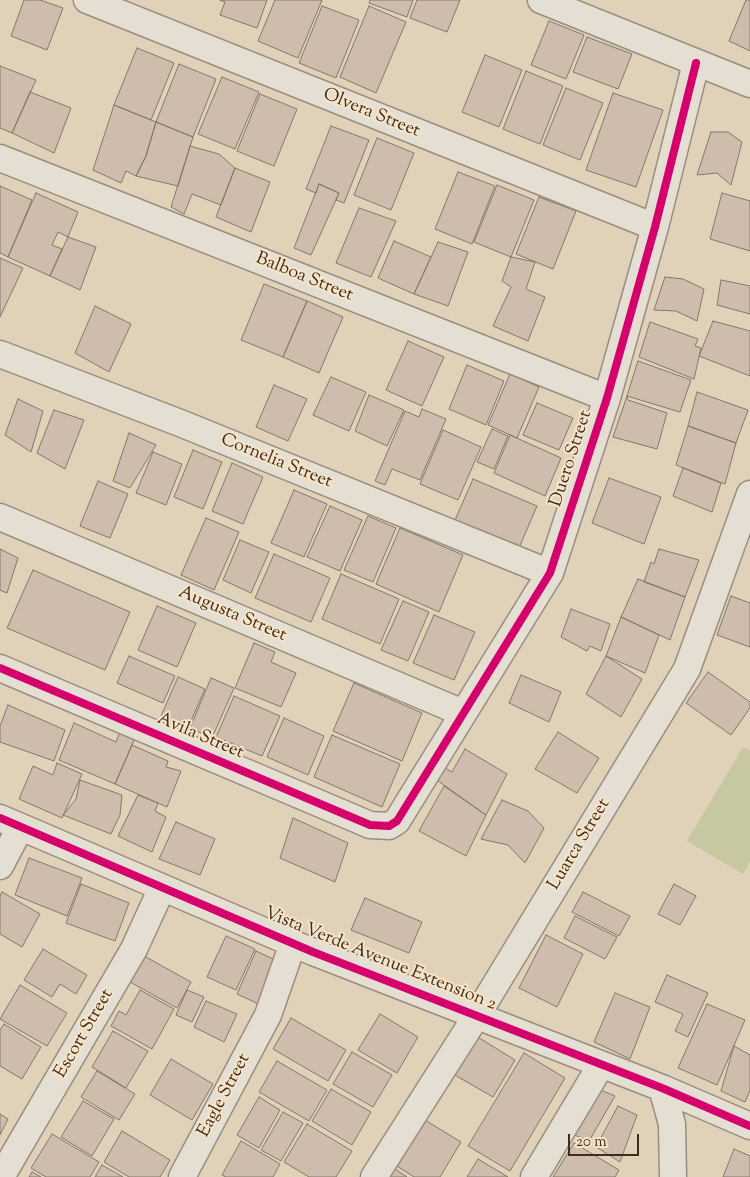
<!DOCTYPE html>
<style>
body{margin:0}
#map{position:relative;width:750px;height:1177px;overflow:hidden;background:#e0d2b9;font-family:"Sorts Mill Goudy",serif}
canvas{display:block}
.scale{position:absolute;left:568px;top:1134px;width:71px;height:22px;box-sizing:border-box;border:2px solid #412b20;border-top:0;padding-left:6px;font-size:15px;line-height:18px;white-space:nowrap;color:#412b20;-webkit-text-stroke:4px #f5e4c8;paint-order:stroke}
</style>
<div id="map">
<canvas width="750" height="1177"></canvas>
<div class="scale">20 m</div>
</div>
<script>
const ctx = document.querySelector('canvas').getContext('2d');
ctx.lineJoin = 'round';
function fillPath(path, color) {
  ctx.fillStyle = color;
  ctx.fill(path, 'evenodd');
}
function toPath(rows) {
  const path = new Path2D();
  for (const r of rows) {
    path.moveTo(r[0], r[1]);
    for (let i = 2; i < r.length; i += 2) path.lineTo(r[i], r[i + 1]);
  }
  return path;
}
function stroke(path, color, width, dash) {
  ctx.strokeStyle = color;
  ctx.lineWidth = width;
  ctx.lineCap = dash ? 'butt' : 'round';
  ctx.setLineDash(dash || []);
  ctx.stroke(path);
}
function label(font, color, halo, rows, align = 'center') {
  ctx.font = font + ' "Sorts Mill Goudy",serif';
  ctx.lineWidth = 4;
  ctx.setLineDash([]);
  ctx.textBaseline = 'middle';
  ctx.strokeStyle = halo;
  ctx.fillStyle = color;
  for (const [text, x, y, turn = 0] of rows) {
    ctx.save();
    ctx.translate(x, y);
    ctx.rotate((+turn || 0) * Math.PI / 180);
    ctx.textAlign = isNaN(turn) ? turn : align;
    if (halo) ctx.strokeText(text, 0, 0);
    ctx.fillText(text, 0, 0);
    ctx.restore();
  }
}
fillPath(toPath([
 [743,747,750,751,750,861,743,874,687,841]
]), '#c7c8a1');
const building = toPath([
 [24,0,40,0,63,8,47,50,11,36,24,0],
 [220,0,267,0,257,28,220,15,225,2,220,0],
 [275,0,322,0,298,58,258,41,275,0],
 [370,0,413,0,407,17,369,3,370,0],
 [417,0,460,0,447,32,410,18,417,0],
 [746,0,750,0,750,51,729,41,746,0],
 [322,6,359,20,336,78,299,63,322,6],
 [369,6,406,22,376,93,340,77,369,6],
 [549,21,584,35,566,79,531,65,549,21],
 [587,37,632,54,618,89,573,72,587,37],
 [137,48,174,63,151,120,114,105,137,48],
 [485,55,522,70,499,127,462,112,485,55],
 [179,64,216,79,193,137,156,122,179,64],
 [0,66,36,80,12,133,0,128,0,66],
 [526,71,563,86,540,144,503,129,526,71],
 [222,77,259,92,235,149,198,134,222,77],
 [566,88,603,103,580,160,543,145,566,88],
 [30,92,71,108,54,153,12,133,30,92],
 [613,93,663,110,636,187,586,170,613,93],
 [260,94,297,109,274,166,237,151,260,94],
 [114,105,156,122,146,156,136,176,126,171,121,183,93,170,114,105],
 [156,122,193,137,178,186,136,176,146,156,156,122],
 [331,126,369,140,344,203,336,200,339,193,319,184,316,193,306,189,331,126],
 [711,132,728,132,742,142,731,185,717,173,697,175,711,132],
 [377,138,414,153,391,210,354,195,377,138],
 [190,146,219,154,235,168,221,205,192,194,184,214,171,207,190,146],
 [235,168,270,182,251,232,216,217,235,168],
 [458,172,495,186,472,244,435,229,458,172],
 [319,184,339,193,311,255,294,248,319,184],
 [497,185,534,200,511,257,474,242,497,185],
 [0,186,32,200,8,257,0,253,0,186],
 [36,193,78,212,68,237,58,232,52,245,62,249,50,276,8,257,36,193],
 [722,193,750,201,750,251,710,239,722,193],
 [539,197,576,211,553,269,516,254,539,197],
 [359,208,396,221,371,277,336,263,359,208],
 [68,237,96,247,80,290,50,276,68,237],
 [394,241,431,257,414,294,378,278,394,241],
 [438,242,468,252,448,306,414,294,438,242],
 [511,257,535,262,526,289,545,297,528,341,493,326,511,287,502,281,511,257],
 [0,258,23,268,0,317,0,258],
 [665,277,683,279,704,289,697,321,676,311,654,310,665,277],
 [721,280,750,286,750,314,717,305,721,280],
 [264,284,307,301,283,357,241,340,264,284],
 [307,301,343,317,319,373,283,357,307,301],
 [95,306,131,324,109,372,75,353,95,306],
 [713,321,750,331,750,376,699,356,713,321],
 [650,322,698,339,695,346,701,348,694,379,639,357,650,322],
 [408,341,444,357,422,406,386,390,408,341],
 [638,361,691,380,680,412,627,396,638,361],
 [467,365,504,381,486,425,449,409,467,365],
 [510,374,539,387,517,438,488,425,510,374],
 [331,377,366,392,349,431,313,415,331,377],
 [274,385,307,399,288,441,256,427,274,385],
 [697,392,748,410,736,443,688,426,697,392],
 [369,395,404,410,387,446,355,431,369,395],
 [627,396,628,400,667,413,657,449,613,437,627,396],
 [18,399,43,411,31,452,5,435,18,399],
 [537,403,573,418,559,450,523,435,537,403],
 [422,409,446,419,420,480,392,469,385,485,375,481,405,411,419,417,422,409],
 [54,410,84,420,65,469,37,453,54,410],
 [688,426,736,443,725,484,676,465,688,426],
 [492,429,508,436,494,469,477,462,492,429],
 [443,430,481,447,458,500,420,484,443,430],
 [129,433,156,445,130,488,113,481,129,433],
 [510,435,561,458,545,496,494,473,510,435],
 [193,450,222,462,203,509,174,497,193,450],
 [153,452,182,464,166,505,136,493,153,452],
 [232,463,263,477,243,524,212,511,232,463],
 [683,468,721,483,712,512,673,496,683,468],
 [609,478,661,497,644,544,592,523,609,478],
 [473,479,537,506,519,548,455,520,473,479],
 [98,481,128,494,110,538,80,526,98,481],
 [294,490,327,504,304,557,271,543,294,490],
 [330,506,362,520,340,571,307,557,330,506],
 [368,516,396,528,373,582,344,570,368,516],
 [206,518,239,532,214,590,181,575,206,518],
 [400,528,463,555,439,612,376,584,400,528],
 [240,540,269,552,251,593,223,580,240,540],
 [0,549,18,558,7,593,0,590,0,549],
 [659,549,699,560,685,597,644,582,651,562,654,564,659,549],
 [274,554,330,578,311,622,255,598,274,554],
 [33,570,130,612,105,670,7,628,33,570],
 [341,574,399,599,380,644,322,619,341,574],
 [638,579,685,597,670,640,621,617,638,579],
 [731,596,750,603,750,647,717,635,731,596],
 [403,601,429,612,408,661,381,650,403,601],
 [157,606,196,623,177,667,138,650,157,606],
 [571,609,610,624,601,651,590,646,587,651,561,637,571,609],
 [434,615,475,632,454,680,413,663,434,615],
 [621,617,659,635,645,673,606,656,621,617],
 [254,643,275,652,271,662,296,673,281,707,235,688,254,643],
 [129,656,175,676,163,703,117,683,129,656],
 [606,656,642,679,621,717,586,694,606,656],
 [708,672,750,702,750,708,731,735,686,703,708,672],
 [521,675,561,692,549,722,509,703,521,675],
 [178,677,205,689,188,728,161,716,178,677],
 [211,678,234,688,212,738,190,728,211,678],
 [354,683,422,713,402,761,333,731,354,683],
 [234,696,280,716,262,756,216,737,234,696],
 [8,705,65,730,54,761,0,742,0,726,8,705],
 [284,718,324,736,308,775,267,757,284,718],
 [74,723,116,742,120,732,135,738,115,784,59,760,74,723],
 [558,732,599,758,577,793,535,769,558,732],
 [332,735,400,764,382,807,314,777,332,735],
 [132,745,168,761,166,767,181,771,167,807,115,784,132,745],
 [465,749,507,774,486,815,434,778,440,765,452,772,465,749],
 [57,763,82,774,62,818,19,799,33,766,53,775,57,763],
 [80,780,122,795,120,815,111,834,63,815,76,799,80,780],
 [444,786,486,815,466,856,419,831,444,786],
 [138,795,158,803,155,811,166,817,152,852,118,836,138,795],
 [502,800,528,811,544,828,525,863,508,845,481,839,502,800],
 [293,818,348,843,335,882,280,858,293,818],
 [176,822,215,839,200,875,159,859,176,822],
 [29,858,82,878,67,916,15,895,29,858],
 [81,884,129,903,115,941,66,923,81,884],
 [674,884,696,896,680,925,658,914,674,884],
 [2,892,40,914,22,947,0,934,0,896,2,892],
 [583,892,630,916,619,936,572,912,583,892],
 [365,898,422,922,409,953,351,930,365,898],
 [575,916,617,937,605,959,564,938,575,916],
 [546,935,583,954,557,1007,519,988,546,935],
 [226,936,255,949,236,990,207,977,226,936],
 [43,949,87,975,76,994,60,984,52,997,24,980,43,949],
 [256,951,282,963,263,1006,237,994,256,951],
 [144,956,191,982,177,1008,130,982,144,956],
 [667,975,708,993,688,1037,675,1031,683,1014,655,1002,667,975],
 [20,985,67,1013,47,1046,0,1019,20,985],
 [140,990,174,1009,152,1049,111,1026,119,1011,126,1015,140,990],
 [187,990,204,997,192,1022,176,1015,187,990],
 [615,993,650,1007,630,1059,594,1042,615,993],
 [206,1001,237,1014,224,1042,194,1027,206,1001],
 [707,1004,745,1020,717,1085,678,1068,707,1004],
 [380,1014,418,1037,397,1073,358,1050,380,1014],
 [291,1018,346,1050,328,1081,273,1049,291,1018],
 [4,1024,41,1047,22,1079,0,1066,0,1030,4,1024],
 [113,1031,148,1051,126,1088,92,1067,113,1031],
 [476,1036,515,1060,493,1097,453,1074,476,1036],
 [734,1046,750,1055,750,1091,745,1102,721,1091,734,1046],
 [352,1052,392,1075,373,1107,333,1084,352,1052],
 [524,1053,565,1078,510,1171,468,1146,524,1053],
 [171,1059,213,1084,192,1120,150,1095,171,1059],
 [277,1061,327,1090,309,1121,259,1092,277,1061],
 [97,1071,135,1094,119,1120,81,1097,97,1071],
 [331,1089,371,1112,352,1145,312,1121,331,1089],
 [598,1089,615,1096,589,1141,572,1134,598,1089],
 [259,1097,280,1110,259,1148,237,1135,259,1097],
 [83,1101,114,1119,92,1156,61,1137,83,1101],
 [618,1106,637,1115,620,1162,596,1147,618,1106],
 [283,1112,303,1123,281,1161,261,1150,283,1112],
 [0,1114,8,1119,0,1135,0,1114],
 [425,1120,461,1142,440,1177,414,1177,397,1166,425,1120],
 [307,1124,352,1151,336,1177,309,1177,284,1162,307,1124],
 [122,1131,170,1160,160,1177,129,1177,104,1162,122,1131],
 [52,1134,99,1162,90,1177,46,1177,31,1168,52,1134],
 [241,1141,280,1164,273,1177,226,1177,222,1175,241,1141],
 [574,1143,619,1170,615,1177,553,1177,574,1143],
 [734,1149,750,1156,750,1177,723,1177,734,1149],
 [478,1159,508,1177,467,1177,478,1159],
 [102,1165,123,1177,95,1177,102,1165],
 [395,1169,407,1177,390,1177,395,1169],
 [32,1172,41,1177,29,1177,32,1172]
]);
fillPath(building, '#cebdad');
stroke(building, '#82786b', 1);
const street = toPath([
 [87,0,655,227],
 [541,0,750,84],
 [0,158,607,398],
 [0,354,180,423,550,573],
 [0,517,463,713],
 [0,668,370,825,389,826,397,821,550,573,607,398,655,227,696,63],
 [0,818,313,952,662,1088,750,1126],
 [0,866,20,828],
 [662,1088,672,1124,673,1177],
 [1,1177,134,949,162,888],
 [182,1177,268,1015,293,943],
 [374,1177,477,1015,687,669,750,494],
 [534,1177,601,1065]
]);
stroke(street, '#988e7f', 29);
stroke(street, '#e5ded2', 26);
stroke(toPath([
 [0,668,370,825,389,826,397,821,550,573,607,398,655,227,696,63],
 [0,818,313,952,662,1088,750,1126]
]), '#d6006c', 8);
label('18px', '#412b20', '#f5e4c8', [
 ["Olvera Street",371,114,22],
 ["Balboa Street",304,278,22],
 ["Duero Street",572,459,-72],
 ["Cornelia Street",276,462,22],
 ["Augusta Street",232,615,23],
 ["Avila Street",200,737,23],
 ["Luarca Street",580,845,-59],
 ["Vista Verde Avenue Extension 2",380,960,22],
 ["Escort Street",85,1034,-60],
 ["Eagle Street",225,1096,-62]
]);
</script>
